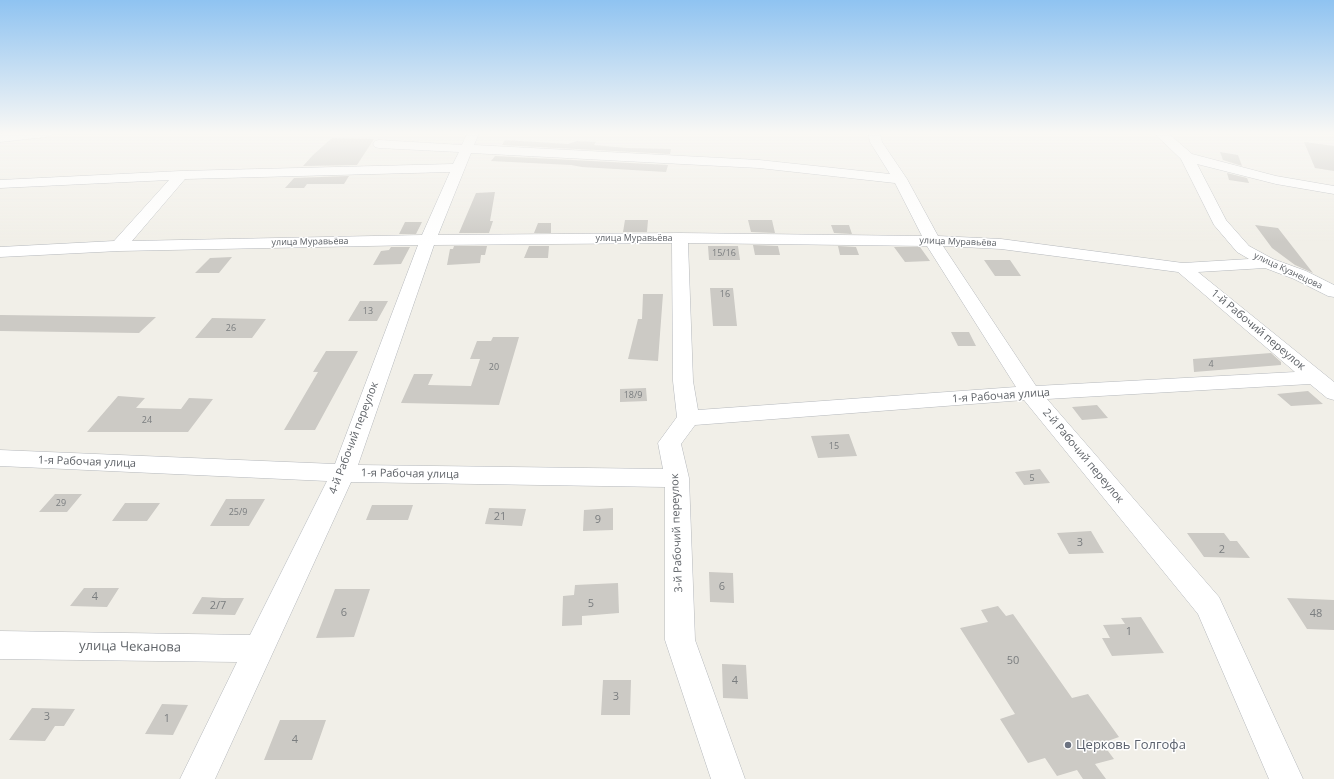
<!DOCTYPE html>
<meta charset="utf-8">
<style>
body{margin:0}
canvas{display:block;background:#f1efe8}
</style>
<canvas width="1334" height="779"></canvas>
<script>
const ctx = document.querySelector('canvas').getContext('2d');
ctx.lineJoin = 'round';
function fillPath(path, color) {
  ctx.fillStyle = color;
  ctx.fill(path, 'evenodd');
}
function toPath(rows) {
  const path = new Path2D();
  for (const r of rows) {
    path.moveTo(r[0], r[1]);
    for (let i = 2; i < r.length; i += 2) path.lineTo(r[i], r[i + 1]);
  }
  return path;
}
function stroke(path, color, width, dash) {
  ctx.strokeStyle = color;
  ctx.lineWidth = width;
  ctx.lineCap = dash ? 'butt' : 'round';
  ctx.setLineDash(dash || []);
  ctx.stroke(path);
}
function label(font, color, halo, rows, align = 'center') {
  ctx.font = font + ' "Open Sans",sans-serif';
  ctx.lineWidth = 3;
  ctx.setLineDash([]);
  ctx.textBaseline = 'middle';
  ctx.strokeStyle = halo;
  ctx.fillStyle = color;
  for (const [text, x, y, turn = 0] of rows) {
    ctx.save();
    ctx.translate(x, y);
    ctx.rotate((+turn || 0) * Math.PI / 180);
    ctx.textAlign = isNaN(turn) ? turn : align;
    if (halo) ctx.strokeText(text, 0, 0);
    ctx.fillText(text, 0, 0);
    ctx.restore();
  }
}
fillPath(toPath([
 [332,138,374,139,357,165,303,166,313,155],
 [505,140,568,144,577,141,596,142,594,145,627,148,671,149,670,154,502,145],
 [1304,142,1334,146,1334,171,1315,168],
 [1220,152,1238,155,1242,166,1223,160],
 [495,156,668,165,666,172,582,167,571,165,491,161],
 [1227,173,1247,178,1249,183,1229,180],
 [349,176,344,184,307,184,304,188,285,188,294,178],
 [495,192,490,221,493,221,489,233,459,233,476,193],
 [625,220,648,220,647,232,623,232],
 [748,220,772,220,775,233,751,232],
 [405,222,422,222,416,234,399,234],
 [538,223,551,223,551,233,534,233],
 [831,225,849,225,852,234,834,233],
 [1255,225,1278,228,1313,273,1295,265,1272,248],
 [753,245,778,246,780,255,755,255],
 [454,246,487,246,485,255,481,255,480,263,447,265,450,249,453,249],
 [529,246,549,246,548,258,524,258],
 [708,246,738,246,740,260,709,260],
 [838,246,856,247,859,255,840,255],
 [391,247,410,247,401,264,373,265,381,251,389,250],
 [894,247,920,247,930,261,905,262],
 [232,257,219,273,195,273,210,258],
 [984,260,1010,260,1021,276,995,276],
 [710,288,733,288,737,326,713,326],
 [643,294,663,294,658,361,628,359,638,319,642,319],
 [360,301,388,301,377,321,348,321],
 [0,315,156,317,139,333,0,331],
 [212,318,266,319,252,338,195,338],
 [951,332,969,332,976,346,958,346],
 [493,337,519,337,499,405,401,403,414,374,433,374,428,385,471,386,480,359,470,359,477,341,491,341],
 [326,351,358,351,315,430,284,430,318,372,313,372],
 [1271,353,1281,362,1281,365,1194,372,1193,359],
 [646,388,647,401,620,402,620,389],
 [1308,391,1323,404,1291,406,1277,394],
 [118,396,145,398,136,408,181,409,189,398,213,399,188,432,87,432],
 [1097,405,1108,418,1082,420,1072,407],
 [849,434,857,456,818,458,811,436],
 [1040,469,1050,483,1024,485,1015,472],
 [55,494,82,494,67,512,39,512],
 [226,499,265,499,249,526,210,526],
 [125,503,160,503,147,521,112,521],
 [372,505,413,505,408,520,366,520],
 [489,508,526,509,522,526,485,524],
 [613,508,613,530,583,531,584,510],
 [1091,531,1104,553,1069,554,1057,533],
 [1187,533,1224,533,1230,541,1237,541,1250,558,1204,557],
 [709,572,733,573,734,603,710,602],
 [618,583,619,613,582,616,582,625,562,626,563,596,574,595,575,585],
 [84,588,119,588,107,607,70,606],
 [335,589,370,589,354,637,316,638],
 [202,597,223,598,244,598,235,615,192,614],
 [1287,598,1334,600,1334,630,1307,629],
 [998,606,1006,616,1013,614,1072,698,1088,694,1119,737,1102,743,1114,759,1095,764,1106,779,1083,779,1077,770,1057,776,1045,758,1028,763,1000,719,1015,714,960,628,988,622,981,610],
 [1141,617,1164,653,1112,656,1102,638,1110,638,1103,625,1125,624,1121,618],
 [722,664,746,665,748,699,723,698],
 [603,680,631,680,630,715,601,715],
 [162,704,188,705,173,735,145,734],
 [32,708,75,709,64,726,55,726,45,741,9,740],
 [280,720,326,720,312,760,264,760]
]), '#cccac5');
const minor = toPath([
 [10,133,52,133,50,136,46,137,0,142,0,134,10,133],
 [467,133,479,133,474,145,759,160,890,174,870,142,868,133,880,133,882,142,907,179,938,236,1001,239,1183,263,1249,259,1237,252,1214,225,1181,159,1154,133,1168,133,1192,154,1276,176,1334,186,1334,194,1276,184,1197,164,1226,220,1249,246,1273,259,1306,271,1334,285,1334,297,1328,296,1294,279,1265,268,1198,272,1334,382,1334,400,1327,398,1310,384,1047,399,1219,597,1303,779,1269,779,1198,614,1024,400,695,425,681,444,689,478,695,640,745,779,711,779,665,640,665,487,351,482,215,779,180,779,237,662,0,659,0,631,250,635,327,481,0,466,0,450,335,464,418,245,119,251,0,257,0,247,114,241,169,180,0,188,0,180,181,171,453,164,459,152,379,148,375,147,373,144,375,141,379,140,462,145,467,133],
 [471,153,759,168,895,183,922,236,680,233,438,235,471,153],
 [450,172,422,235,132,241,185,179,450,172],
 [672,243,673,381,677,417,658,443,663,469,358,465,434,245,672,243],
 [688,243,927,246,1016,387,698,410,693,381,688,243],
 [943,246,1001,249,1178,272,1295,372,1036,386,943,246]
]);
stroke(minor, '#b5b8bc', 1);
fillPath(minor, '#fff');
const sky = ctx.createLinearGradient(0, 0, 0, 242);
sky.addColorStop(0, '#8fc3f1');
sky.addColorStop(0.55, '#f9f8f5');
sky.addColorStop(1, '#f9f8f500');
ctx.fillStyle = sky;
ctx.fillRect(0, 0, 1334, 242);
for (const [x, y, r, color] of [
 [1068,745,4,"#6b7280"]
]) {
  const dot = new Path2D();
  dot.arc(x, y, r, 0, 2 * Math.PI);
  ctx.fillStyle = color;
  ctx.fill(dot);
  stroke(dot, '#fff', 1.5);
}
label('9px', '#5f6368', '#fff', [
 ["улица Муравьёва",634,238],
 ["улица Муравьёва",310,242,-1],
 ["улица Муравьёва",958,242,2],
 ["улица Кузнецова",1288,271,25]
]);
label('9px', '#7a7d7f', null, [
 ["15/16",724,253],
 ["16",725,294],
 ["13",368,311],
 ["26",231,328],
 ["4",1211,364],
 ["20",494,367],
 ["18/9",633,395],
 ["24",147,420],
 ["15",834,446],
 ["5",1032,478],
 ["29",61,503],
 ["25/9",238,512]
]);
label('11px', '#5f6368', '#fff', [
 ["1-й Рабочий переулок",1258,330,40],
 ["1-я Рабочая улица",1001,396,-4],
 ["4-й Рабочий переулок",354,438,-69],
 ["2-й Рабочий переулок",1083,456,50],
 ["1-я Рабочая улица",87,462,2],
 ["1-я Рабочая улица",410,474,1],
 ["3-й Рабочий переулок",677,533,-92]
]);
label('11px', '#7a7d7f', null, [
 ["21",500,517],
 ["9",598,520],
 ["3",1080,543],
 ["2",1222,550],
 ["6",722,587],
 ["4",95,597],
 ["5",591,604],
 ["2/7",218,606],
 ["6",344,613],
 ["48",1316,614],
 ["1",1129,632],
 ["50",1013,661],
 ["4",735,681],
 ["3",616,697],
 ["3",47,717],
 ["1",167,719],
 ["4",295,740]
]);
label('13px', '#5f6368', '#fff', [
 ["улица Чеканова",130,647,1]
]);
label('13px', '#5b616d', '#fff', [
 ["Церковь Голгофа",1076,745]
], 'left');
</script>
